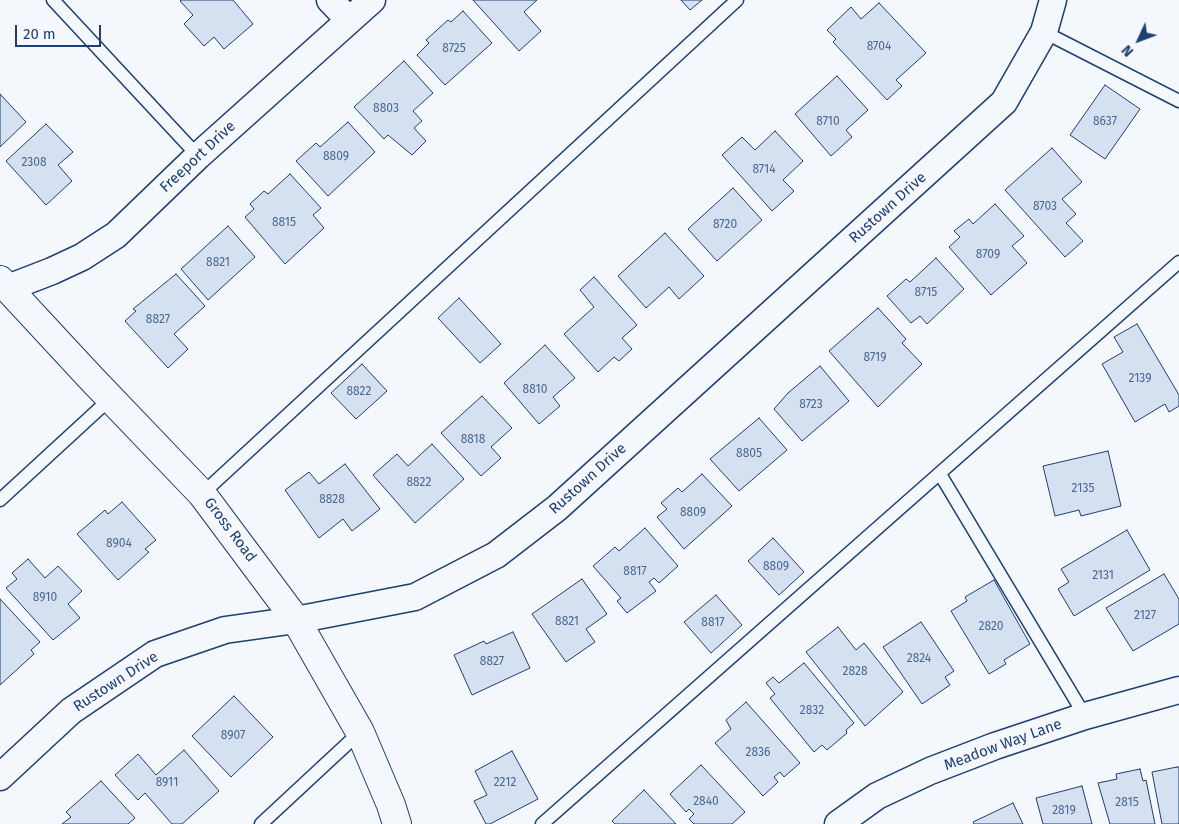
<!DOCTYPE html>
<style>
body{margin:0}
#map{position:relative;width:1179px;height:824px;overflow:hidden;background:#f4f7fb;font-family:"Fira Sans",sans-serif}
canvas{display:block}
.north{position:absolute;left:1114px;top:15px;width:50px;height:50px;-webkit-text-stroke:4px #f4f7fb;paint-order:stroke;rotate:227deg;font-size:14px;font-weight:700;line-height:20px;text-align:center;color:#1d3f73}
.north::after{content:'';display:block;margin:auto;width:18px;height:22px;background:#1d3f73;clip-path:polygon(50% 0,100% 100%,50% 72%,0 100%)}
.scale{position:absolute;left:15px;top:25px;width:86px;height:22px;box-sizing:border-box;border:2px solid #1d3f73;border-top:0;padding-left:6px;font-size:15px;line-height:18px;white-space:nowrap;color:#1d3f73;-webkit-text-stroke:4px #f4f7fb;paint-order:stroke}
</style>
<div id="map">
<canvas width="1179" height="824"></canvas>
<div class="north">N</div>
<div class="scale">20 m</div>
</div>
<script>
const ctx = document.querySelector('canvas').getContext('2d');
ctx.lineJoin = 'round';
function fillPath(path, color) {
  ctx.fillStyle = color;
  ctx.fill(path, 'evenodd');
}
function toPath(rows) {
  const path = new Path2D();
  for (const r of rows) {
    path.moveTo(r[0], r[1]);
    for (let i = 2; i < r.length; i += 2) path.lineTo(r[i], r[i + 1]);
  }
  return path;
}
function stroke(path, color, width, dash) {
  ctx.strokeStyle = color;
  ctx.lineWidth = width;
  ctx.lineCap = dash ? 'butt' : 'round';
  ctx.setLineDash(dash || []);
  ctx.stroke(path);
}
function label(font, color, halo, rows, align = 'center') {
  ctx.font = font + ' "Fira Sans",sans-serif';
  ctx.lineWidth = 4;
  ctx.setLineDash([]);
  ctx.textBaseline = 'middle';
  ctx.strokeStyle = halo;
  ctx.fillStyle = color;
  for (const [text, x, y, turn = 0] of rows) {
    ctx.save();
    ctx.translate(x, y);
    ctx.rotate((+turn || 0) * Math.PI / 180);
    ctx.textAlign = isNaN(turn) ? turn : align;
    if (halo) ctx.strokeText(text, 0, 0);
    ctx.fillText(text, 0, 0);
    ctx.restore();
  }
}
const building = toPath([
 [181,0,233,0,253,24,224,49,214,37,204,46,184,24,193,15,180,1,181,0],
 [473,0,537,0,524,12,541,31,519,51,473,0],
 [681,0,702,0,690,10,681,0],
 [879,3,926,53,896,80,902,86,887,100,833,42,836,39,827,30,851,7,861,19,879,3],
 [463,11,492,43,445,85,417,55,429,43,426,40,448,20,451,22,463,11],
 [404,61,433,93,413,111,422,121,414,128,426,141,412,155,388,135,384,139,354,107,404,61],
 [837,76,868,110,846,130,852,137,831,156,795,114,837,76],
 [1105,85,1140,109,1105,159,1070,135,1105,85],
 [0,94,26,122,0,147,0,94],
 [348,122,375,152,328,196,296,161,316,143,320,147,348,122],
 [46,124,73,152,58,165,72,181,46,205,6,161,46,124],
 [775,131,803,161,783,180,794,191,772,211,722,155,742,137,755,150,775,131],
 [1052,148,1082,182,1062,199,1076,214,1066,223,1083,241,1065,257,1005,190,1052,148],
 [290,174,321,208,313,215,324,228,285,264,245,217,254,209,250,204,264,191,268,194,290,174],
 [733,188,762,220,717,261,688,229,733,188],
 [995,204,1024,236,1012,246,1027,263,991,295,949,247,960,237,954,231,969,219,973,224,995,204],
 [228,226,255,257,208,300,181,269,228,226],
 [665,233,704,276,679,299,669,287,646,308,618,276,665,233],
 [936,258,964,289,927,324,920,316,911,323,887,296,906,279,910,282,936,258],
 [176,274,205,306,174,334,188,349,168,368,125,321,136,311,133,309,176,274],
 [594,277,637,325,622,338,632,349,619,361,614,357,598,372,564,334,594,307,580,290,594,277],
 [459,298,501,344,480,363,438,318,459,298],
 [878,308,906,339,902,343,922,364,878,407,829,351,878,308],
 [1137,324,1179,395,1179,406,1169,412,1165,404,1135,422,1102,364,1123,352,1114,337,1137,324],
 [545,345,575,378,553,397,560,406,539,424,504,383,545,345],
 [362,364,387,391,356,419,331,393,362,364],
 [820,366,849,401,802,441,774,409,788,393,820,366],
 [482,396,512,428,491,447,501,458,481,476,441,433,482,396],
 [759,418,787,450,739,491,710,459,759,418],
 [432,444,464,479,415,523,373,475,397,454,408,466,432,444],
 [1108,451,1121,506,1081,516,1079,510,1055,516,1043,466,1108,451],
 [345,464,380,509,352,531,343,519,319,538,285,490,309,472,319,484,345,464],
 [702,474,732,506,684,549,657,517,667,509,661,503,678,488,682,492,702,474],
 [122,502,156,540,145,549,149,552,118,580,77,534,105,510,108,514,122,502],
 [645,528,678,566,659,583,654,578,649,582,656,591,627,613,617,601,621,598,593,566,615,547,619,551,645,528],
 [1127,530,1150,570,1074,616,1058,589,1069,582,1061,569,1127,530],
 [773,538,804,572,779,595,748,561,773,538],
 [28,559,45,578,58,566,82,591,68,604,80,618,53,640,6,588,17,579,12,573,28,559],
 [1164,574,1179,599,1179,624,1133,651,1106,608,1164,574],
 [582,579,607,614,586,629,595,642,566,662,532,614,582,579],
 [994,580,1030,644,1004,660,1006,664,989,674,951,611,967,601,965,597,994,580],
 [716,595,742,625,711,653,684,622,716,595],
 [0,599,40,642,31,650,34,654,0,685,0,599],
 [921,622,954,671,945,677,950,685,922,704,883,647,921,622],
 [838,627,856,650,864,643,903,692,865,726,806,652,838,627],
 [513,632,530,668,472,695,454,655,484,641,486,644,513,632],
 [804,663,854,723,846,730,847,733,827,750,822,745,814,752,770,698,775,694,766,683,773,677,779,683,804,663],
 [234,696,273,737,231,777,192,736,234,696],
 [746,702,800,763,784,777,780,772,774,777,778,782,763,796,715,743,731,729,726,720,746,702],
 [184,750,219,791,182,824,172,824,145,793,138,800,115,775,138,754,156,775,184,750],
 [512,751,538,799,490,824,486,824,474,801,487,795,475,771,512,751],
 [701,765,745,812,732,824,694,824,689,819,694,814,689,809,686,812,670,794,701,765],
 [1177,767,1179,767,1179,824,1162,824,1152,772,1177,767],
 [1140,769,1143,781,1146,780,1155,824,1110,824,1098,783,1117,779,1116,774,1140,769],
 [101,781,135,818,128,824,62,824,71,817,66,812,101,781],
 [1082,786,1092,824,1043,824,1036,798,1082,786],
 [644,790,676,824,615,824,612,821,644,790],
 [1013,803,1023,824,974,824,973,822,1013,803]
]);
fillPath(building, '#d5e0f0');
stroke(building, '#1d3f73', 1);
const lane = toPath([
 [53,0,198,156],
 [1044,32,1179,101],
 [940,474,1085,716],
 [202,494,737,0],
 [0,500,111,398],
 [261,824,360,732],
 [542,824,1179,262]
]);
const street = toPath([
 [330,0,349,20],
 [8,288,52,271,82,257,116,235,198,156,372,0],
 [0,777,71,711,155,654,225,630,296,620,415,597,496,555,557,508,1004,102,1044,32,1053,0],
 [838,824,877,796,930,771,995,746,1085,716,1179,690]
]);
const secondary = toPath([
 [0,280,90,377,202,494,296,620,360,732,391,805,397,824]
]);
stroke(lane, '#1d3f73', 15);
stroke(street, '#1d3f73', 29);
stroke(secondary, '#1d3f73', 30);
stroke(lane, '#f4f7fb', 12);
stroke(street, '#f4f7fb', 26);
stroke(secondary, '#f4f7fb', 28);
label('12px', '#4b6792', null, [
 ["8704",879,47],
 ["8725",454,49],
 ["8803",386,109],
 ["8710",828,122],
 ["8637",1105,122],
 ["8809",336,157],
 ["2308",34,163],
 ["8714",764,170],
 ["8703",1045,207],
 ["8815",284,223],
 ["8720",725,225],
 ["8709",988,255],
 ["8821",218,263],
 ["8715",926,293],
 ["8827",158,320],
 ["8719",875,358],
 ["2139",1140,379],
 ["8810",535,390],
 ["8822",359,392],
 ["8723",811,405],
 ["8818",473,440],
 ["8805",749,454],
 ["8822",419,483],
 ["2135",1083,489],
 ["8828",332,500],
 ["8809",693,513],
 ["8904",119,544],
 ["8809",776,567],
 ["8817",635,572],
 ["2131",1103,576],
 ["8910",45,598],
 ["2127",1145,616],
 ["8821",567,622],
 ["8817",713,623],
 ["2820",991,627],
 ["2824",919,659],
 ["8827",492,662],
 ["2828",855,672],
 ["2832",812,711],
 ["8907",233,736],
 ["2836",758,753],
 ["8911",167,783],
 ["2212",505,783],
 ["2840",706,802],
 ["2815",1127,803],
 ["2819",1064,811]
]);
label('15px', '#1d3f73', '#f4f7fb', [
 ["Freeport Drive",198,157,-43],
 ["Rustown Drive",888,208,-42],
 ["Rustown Drive",588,479,-42],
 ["Gross Road",230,530,53],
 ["Rustown Drive",116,682,-33],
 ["Meadow Way Lane",1003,745,-20]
]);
</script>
